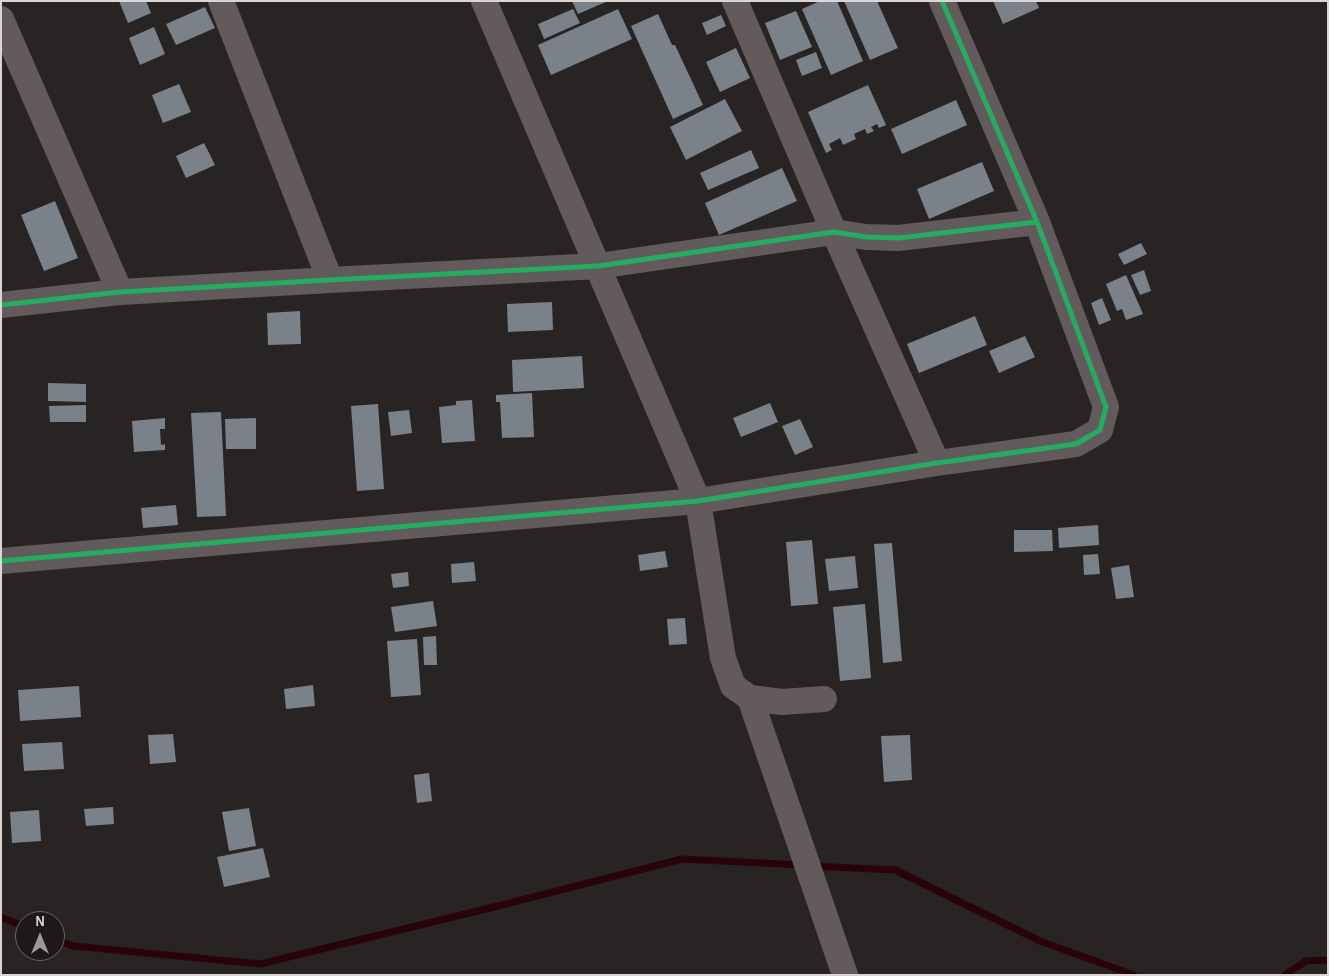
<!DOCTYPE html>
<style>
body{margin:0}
#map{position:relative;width:1329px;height:976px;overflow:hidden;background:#292424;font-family:"Alegreya Sans",sans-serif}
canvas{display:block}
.frame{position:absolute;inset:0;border:2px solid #dbd6d6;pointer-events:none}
.north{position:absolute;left:15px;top:911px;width:50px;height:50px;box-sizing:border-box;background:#20191a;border:1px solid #6b6565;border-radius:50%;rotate:0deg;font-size:14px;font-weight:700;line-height:20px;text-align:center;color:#dbd6d6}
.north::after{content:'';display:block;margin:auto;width:18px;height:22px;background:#9d9898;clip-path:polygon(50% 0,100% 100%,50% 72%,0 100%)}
</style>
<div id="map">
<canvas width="1329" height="976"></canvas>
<div class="frame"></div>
<div class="north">N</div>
</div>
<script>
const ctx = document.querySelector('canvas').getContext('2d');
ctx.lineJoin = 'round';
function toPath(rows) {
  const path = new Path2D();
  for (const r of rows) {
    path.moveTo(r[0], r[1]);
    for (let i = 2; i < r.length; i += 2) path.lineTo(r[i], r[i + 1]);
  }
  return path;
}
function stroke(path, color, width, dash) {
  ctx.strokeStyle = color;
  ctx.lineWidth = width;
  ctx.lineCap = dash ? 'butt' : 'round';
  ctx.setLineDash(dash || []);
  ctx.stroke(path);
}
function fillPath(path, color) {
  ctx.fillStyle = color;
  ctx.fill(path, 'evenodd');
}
stroke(toPath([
 [812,866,895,870,1040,941,1134,975],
 [1,917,25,927],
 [55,939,73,946,260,964,494,907,682,859,802,865],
 [1285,975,1306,961,1328,960]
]), '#29030a', 7);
fillPath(toPath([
 [119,1,146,1,151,13,128,23],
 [572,1,608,1,578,14],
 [820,1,837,1,863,61,831,75,802,9],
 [844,1,877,1,898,48,870,60],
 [993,1,1036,1,1039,8,1003,24],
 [205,7,215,28,176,45,166,24],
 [573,9,580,23,544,39,538,24],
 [618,9,632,39,551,75,538,45],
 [796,11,812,47,780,60,765,23],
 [658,14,672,45,675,45,703,105,673,119,631,26],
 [721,15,726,26,707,35,702,23],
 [154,27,165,54,140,65,129,38],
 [736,48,750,78,720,92,706,62],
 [816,52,822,68,802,76,796,60],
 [179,84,191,112,163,123,152,95],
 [868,85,886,125,879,128,877,124,871,127,874,131,867,134,865,129,854,134,856,139,843,145,840,138,829,144,832,150,826,153,808,112],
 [725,99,742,131,686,160,670,127],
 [956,100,967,125,902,154,891,129],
 [204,143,215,165,186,178,176,156],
 [751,150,759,168,708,190,700,173],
 [982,162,994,191,929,219,917,189],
 [782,168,797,201,719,235,705,203],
 [55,201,78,258,44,271,21,215],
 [1141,243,1147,254,1124,265,1118,254],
 [1144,270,1151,291,1140,295,1131,275],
 [1126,275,1143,314,1126,320,1122,309,1117,311,1106,284],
 [1102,298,1111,320,1099,325,1091,303],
 [552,302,553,330,508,332,507,304],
 [300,311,301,344,268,345,267,313],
 [975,316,987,345,919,373,907,344],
 [1025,336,1035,357,999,373,989,351],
 [582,356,584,388,513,392,512,360],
 [48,383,86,384,86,402,48,401],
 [532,393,534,437,502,438,500,402,496,402,496,395],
 [472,400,475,441,442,443,439,407,456,405,456,401],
 [770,403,778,422,741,437,733,418],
 [378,404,384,489,357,491,351,406],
 [86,405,86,422,50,422,49,406],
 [409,410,412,433,391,436,388,412],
 [221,412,226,516,197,517,191,413],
 [165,418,165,429,160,429,161,445,165,444,165,450,134,452,132,421],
 [256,418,256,449,226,449,225,419],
 [800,419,813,447,795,455,782,426],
 [176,505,178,525,143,528,141,508],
 [1098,525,1099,545,1059,548,1058,528],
 [1014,530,1052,530,1053,551,1014,552],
 [812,540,818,604,791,606,786,542],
 [892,543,902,661,883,663,874,544],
 [665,551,668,567,640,571,638,555],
 [1098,554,1100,574,1084,575,1083,555],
 [855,556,858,588,829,591,825,559],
 [474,562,476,581,452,583,451,564],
 [1129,565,1134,597,1116,599,1111,568],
 [408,572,409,586,393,588,391,574],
 [433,601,437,626,395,632,391,607],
 [865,604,871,678,840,681,833,607],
 [685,618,687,644,669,645,667,619],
 [436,636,437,665,424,665,423,637],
 [417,639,421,695,391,697,387,641],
 [313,685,315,706,286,709,284,689],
 [79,686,81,717,20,721,18,690],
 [173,734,176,762,150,764,148,735],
 [910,735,912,780,884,782,881,736],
 [62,742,64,769,24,771,22,744],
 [429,773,432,801,417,803,414,775],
 [113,807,114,824,86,826,84,809],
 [249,808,256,846,229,851,222,812],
 [39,810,41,841,12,843,10,812],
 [263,848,270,877,224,887,217,857]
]), '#7a8189');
stroke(toPath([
 [221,1,330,280],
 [484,1,698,501,723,658,733,686,750,698,782,702,824,699],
 [735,1,834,232,937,463],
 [1,19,120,292],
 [1,305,120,292,330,280,598,266,834,232,866,237,898,238,1037,222],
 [1,561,698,501,937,463,1076,444,1100,430,1106,407,1037,222,942,1],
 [750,698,845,975]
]), '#635b5b', 26);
stroke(toPath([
 [1,305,120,292,330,280,598,266,834,232,866,237,898,238,1037,222],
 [1,561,698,501,937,463,1076,444,1100,430,1106,407,1037,222,942,1]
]), '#26ab63', 5);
</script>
